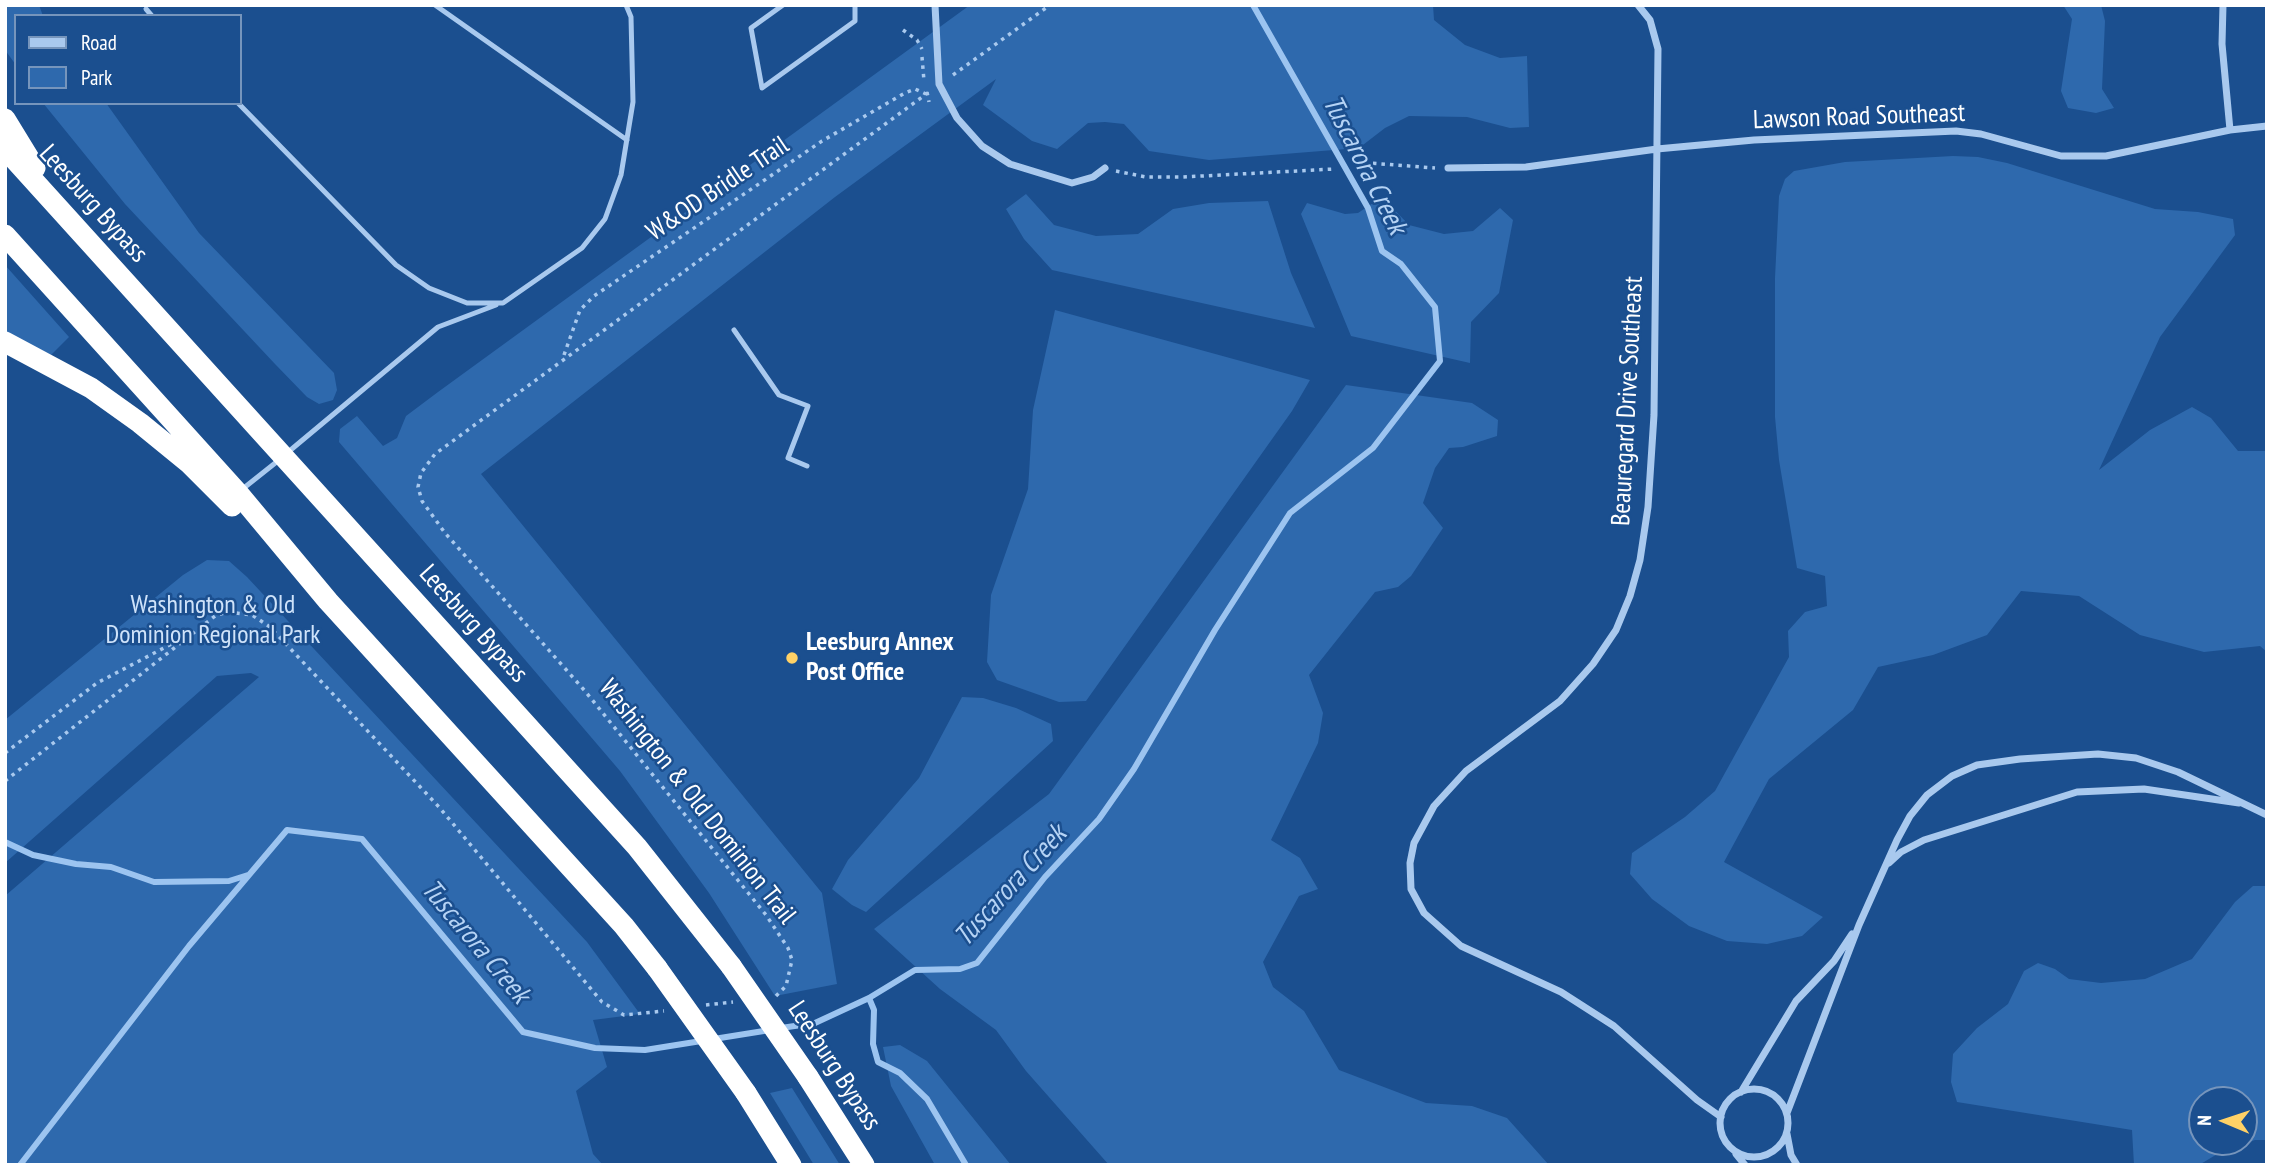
<!DOCTYPE html>
<style>
body{margin:0}
#map{position:relative;width:2272px;height:1170px;overflow:hidden;background:#1b4f8f;font-family:"PT Sans Narrow",sans-serif}
canvas{display:block}
.frame{position:absolute;inset:0;border:7px solid #fff;pointer-events:none}
.legend{position:absolute;left:14px;top:14px;width:228px;height:91px;box-sizing:border-box;background:#1b4f8f;border:2px solid #7695bc;margin:0;padding:9px 12px;list-style:none;font-size:21px;color:#fff}
.legend li{display:flex;align-items:center;gap:14px;height:35px}
.legend b{width:35px;border:2px solid #7695bc}
.north{position:absolute;left:2188px;top:1086px;width:70px;height:70px;box-sizing:border-box;background:#1b4f8f;border:2px solid #7695bc;border-radius:50%;rotate:272deg;font-size:19px;font-weight:700;line-height:28px;text-align:center;color:#fff}
.north::after{content:'';display:block;margin:auto;width:24px;height:32px;background:#ffd166;clip-path:polygon(50% 0,100% 100%,50% 72%,0 100%)}
</style>
<div id="map">
<canvas width="2272" height="1170"></canvas>
<div class="frame"></div>
<ul class="legend">
<li><b style="height:9px;background:#a9c9ee"></b>Road</li>
<li><b style="height:19px;background:#2e69ad"></b>Park</li>
</ul>
<div class="north">N</div>
</div>
<script>
const ctx = document.querySelector('canvas').getContext('2d');
ctx.lineJoin = 'round';
function fillPath(path, color) {
  ctx.fillStyle = color;
  ctx.fill(path, 'evenodd');
}
function toPath(rows) {
  const path = new Path2D();
  for (const r of rows) {
    if (r.length === 3) {
      path.moveTo(r[0] + r[2], r[1]);
      path.arc(r[0], r[1], r[2], 0, 2 * Math.PI);
      continue;
    }
    path.moveTo(r[0], r[1]);
    for (let i = 2; i < r.length; i += 2) path.lineTo(r[i], r[i + 1]);
  }
  return path;
}
function stroke(path, color, width, dash) {
  ctx.strokeStyle = color;
  ctx.lineWidth = width;
  ctx.lineCap = dash ? 'butt' : 'round';
  ctx.setLineDash(dash || []);
  ctx.stroke(path);
}
function label(font, color, halo, rows, align = 'center') {
  ctx.font = font + ' "PT Sans Narrow",sans-serif';
  ctx.lineWidth = 5;
  ctx.setLineDash([]);
  ctx.textBaseline = 'middle';
  ctx.strokeStyle = halo;
  ctx.fillStyle = color;
  for (const [text, x, y, turn = 0] of rows) {
    ctx.save();
    ctx.translate(x, y);
    ctx.rotate((+turn || 0) * Math.PI / 180);
    ctx.textAlign = isNaN(turn) ? turn : align;
    if (halo) ctx.strokeText(text, 0, 0);
    ctx.fillText(text, 0, 0);
    ctx.restore();
  }
}
fillPath(toPath([
 [5,5,39,5,43,16,16,16,16,65,5,50],
 [970,5,1433,5,1434,20,1465,45,1500,58,1527,56,1529,127,1510,128,1467,117,1409,116,1385,128,1359,148,1209,160,1149,151,1124,124,1105,122,1088,123,1057,149,1032,141,983,105,996,79,835,197,481,474,822,893,837,984,775,996,709,893,620,771,339,442,340,429,357,416,383,446,397,438,406,416,438,392],
 [2063,5,2101,5,2105,21,2102,89,2114,108,2096,113,2068,108,2061,91,2072,19],
 [43,103,106,103,199,233,334,373,337,390,333,400,319,404,307,397,275,364,125,204],
 [1953,156,1978,157,2007,163,2155,209,2198,212,2233,219,2235,235,2160,337,2099,470,2150,430,2192,407,2211,418,2238,451,2265,451,2267,446,2267,652,2260,646,2204,652,2140,635,2079,596,2021,591,1987,635,1933,655,1878,667,1853,710,1769,779,1724,862,1823,917,1802,936,1767,944,1727,941,1689,926,1652,899,1630,874,1632,853,1685,817,1715,791,1789,657,1788,631,1805,612,1827,606,1825,576,1797,568,1779,460,1775,417,1775,278,1779,196,1785,179,1794,171,1845,162],
 [1026,194,1054,225,1096,236,1138,234,1173,209,1209,203,1268,201,1291,273,1315,328,1052,270,1024,239,1006,209],
 [1382,197,1409,225,1444,234,1473,231,1500,208,1513,220,1499,293,1471,322,1470,363,1351,336,1301,214,1307,203,1345,214,1358,213],
 [5,265,69,337,51,355,5,332],
 [1055,310,1310,380,1292,411,1086,701,1059,702,997,680,987,662,991,595,1028,489,1033,410],
 [1346,385,1472,403,1498,420,1497,436,1463,447,1449,448,1435,468,1423,503,1443,528,1411,576,1398,587,1375,592,1309,675,1323,713,1318,743,1271,840,1300,858,1318,889,1299,896,1263,962,1273,987,1304,1011,1339,1070,1426,1103,1472,1106,1507,1118,1549,1165,1109,1165,1026,1071,996,1030,940,989,874,929,1049,794],
 [207,560,229,561,247,577,587,942,640,1014,593,1020,607,1067,576,1091,593,1154,603,1165,5,1165,5,896,259,677,251,673,217,676,5,863,5,720,183,575],
 [962,697,983,698,1016,708,1051,724,1053,741,866,912,852,905,832,889,848,860,919,778],
 [2253,886,2267,886,2267,1140,2255,1140,2224,1150,2199,1165,2134,1165,2132,1130,1957,1102,1951,1082,1953,1054,1977,1028,2008,1004,2024,971,2038,963,2055,969,2069,979,2101,983,2145,979,2192,959,2235,902],
 [2202,1100,2244,1100,2244,1142,2202,1142],
 [900,1045,927,1061,1011,1165,935,1165,891,1086,883,1047],
 [792,1088,840,1165,814,1165,770,1093]
]), '#2e69ad');
stroke(toPath([
 [5,842,33,855,76,864,111,867,154,882,229,881,248,875],
 [869,998,874,1010,873,1044,878,1062,900,1073,927,1099,966,1165],
 [781,1028,815,1023,869,998,915,970,960,969,977,963,1045,877,1099,819,1134,769,1215,630,1290,513,1373,448,1440,361,1435,307,1401,264,1382,251,1368,208,1253,5],
 [20,1165,189,946,287,830,362,839,523,1032,595,1048,645,1050,770,1030]
]), '#9cc4f0', 6);
stroke(toPath([
 [903,30,917,40,922,49],
 [922,57,924,81],
 [953,75,1050,5],
 [927,92,929,102],
 [1356,162,1435,168],
 [1116,171,1146,177,1183,177,1334,169],
 [564,355,580,310,594,296,822,141,905,93,915,89,926,94],
 [5,753,97,683,181,639],
 [5,781,215,616,227,612,252,615,270,627,439,807,602,1002,624,1015,664,1011],
 [776,996,786,986,792,960,788,948,766,915,585,691,445,533,422,501,418,487,421,473,435,454,929,92],
 [706,1005,733,1002]
]), '#a9c9ee', 3.5, [3.5, 5]);
stroke(toPath([
 [435,5,627,140],
 [783,5,751,28,762,88,855,21,855,5],
 [146,9,152,16],
 [238,103,396,265,429,288,467,303,503,303,582,248,605,219,621,175,633,102,631,17,626,5],
 [734,330,779,395,808,406,788,458,807,466],
 [287,453,438,327,496,305],
 [240,491,279,460]
]), '#a9c9ee', 5);
stroke(toPath([
 [935,5,939,84,957,118,982,146,1010,164,1072,183,1093,177,1105,168],
 [1638,5,1650,20,1658,49,1654,415,1648,507,1640,560,1630,596,1616,630,1593,664,1560,701,1466,771,1434,806,1414,843,1410,863,1411,889,1424,913,1461,946,1561,992,1614,1026,1697,1100,1721,1117],
 [2223,5,2222,44,2230,130],
 [1448,168,1526,167,1657,149,1754,140,1956,131,1981,134,2061,156,2106,156,2230,130,2267,126],
 [1889,863,1901,852,1924,840,2077,792,2144,789,2239,803],
 [1754,1123,34],
 [1741,1092,1796,1001,1834,961,1852,934],
 [1787,1113,1859,925,1897,840,1910,816,1927,795,1952,776,1977,765,2020,759,2098,754,2136,758,2178,772,2267,815],
 [1787,1134,1791,1155,1797,1165],
 [1736,1154,1745,1165]
]), '#a9c9ee', 7);
stroke(toPath([
 [5,119,35,168],
 [5,149,637,847,731,966],
 [5,235,238,493,328,601,624,926,657,968],
 [5,342,91,388,140,423,189,463,232,506],
 [808,1077,864,1165],
 [746,1093,791,1165]
]), '#fff', 21);
stroke(toPath([
 [731,966,808,1077],
 [657,968,746,1093]
]), '#fff', 21);
for (const [x, y, r, color] of [
 [792,658,7,"#ffd166"]
]) {
  const dot = new Path2D();
  dot.arc(x, y, r, 0, 2 * Math.PI);
  ctx.fillStyle = color;
  ctx.fill(dot);
  stroke(dot, '#1b4f8f', 2.5);
}
label('26px', '#fff', '#1b4f8f', [
 ["Lawson Road Southeast",1859,117,-2],
 ["W&OD Bridle Trail",718,189,-34],
 ["Leesburg Bypass",93,204,48],
 ["Beauregard Drive Southeast",1628,401,-87],
 ["Leesburg Bypass",473,624,48],
 ["Washington & Old Dominion Trail",697,802,52],
 ["Leesburg Bypass",834,1066,57]
]);
label('26px', '#cfe3fa', '#1b4f8f', [
 ["Washington & Old",213,606],
 ["Dominion Regional Park",213,636]
]);
label('bold 26px', '#fff', '#1b4f8f', [
 ["Leesburg Annex",806,643],
 ["Post Office",806,673]
], 'left');
label('italic 28px', '#b5d3f5', '#1b4f8f', [
 ["Tuscarora Creek",1364,165,63],
 ["Tuscarora Creek",1011,886,-48],
 ["Tuscarora Creek",475,942,50]
]);
</script>
